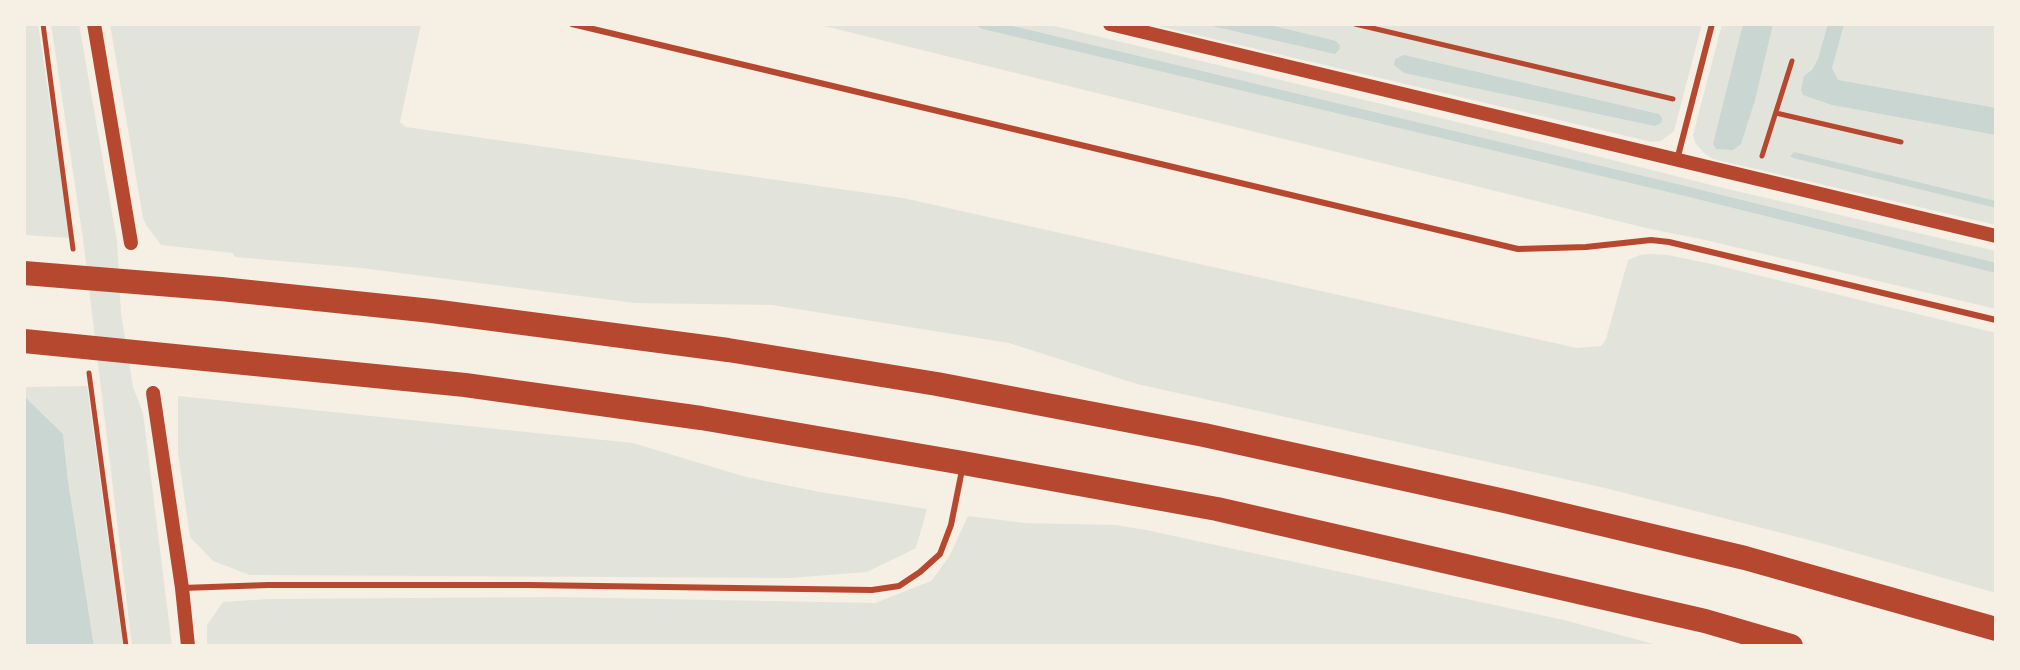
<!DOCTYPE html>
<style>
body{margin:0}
#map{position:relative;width:2020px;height:670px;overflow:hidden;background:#f6efe4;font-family:"PT Sans",sans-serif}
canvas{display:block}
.frame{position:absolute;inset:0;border:26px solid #f6efe4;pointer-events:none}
</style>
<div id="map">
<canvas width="2020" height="670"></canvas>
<div class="frame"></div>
</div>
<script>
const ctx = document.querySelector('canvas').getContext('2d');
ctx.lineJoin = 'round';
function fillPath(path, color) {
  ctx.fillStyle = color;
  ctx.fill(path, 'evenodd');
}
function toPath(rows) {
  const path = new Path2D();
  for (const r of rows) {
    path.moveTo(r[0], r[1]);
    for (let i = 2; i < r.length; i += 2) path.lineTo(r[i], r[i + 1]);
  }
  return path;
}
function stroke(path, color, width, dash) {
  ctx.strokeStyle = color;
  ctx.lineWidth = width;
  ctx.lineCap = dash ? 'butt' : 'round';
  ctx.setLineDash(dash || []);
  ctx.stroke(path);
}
fillPath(toPath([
 [24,24,38,24,70,238,24,235],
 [51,24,79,24,117,241,121,313,133,387,143,413,172,646,132,646,83,239],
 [110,24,421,24,400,122,406,127,903,198,1577,348,1601,346,1606,339,1628,260,1640,255,1651,254,1668,255,1712,264,1996,333,1996,593,1817,542,1605,488,1137,384,1009,343,772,305,635,303,361,268,235,257,233,253,161,245,146,225,143,218],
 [816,24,1046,24,1541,142,1719,187,1996,251,1996,309,1705,240,1646,228],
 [1150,24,1702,24,1674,131,1661,141,1652,142],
 [1722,24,1996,24,1996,225,1713,159,1704,153,1695,143,1693,135],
 [87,386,123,646,94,646,68,481,63,434,24,396,24,387],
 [178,396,633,443,746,477,820,492,927,509,916,548,867,572,790,578,250,575,213,561,190,537,178,453],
 [968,516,1025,523,1116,525,1146,530,1564,620,1661,646,207,646,207,625,223,602,269,599,557,597,875,603,931,581,949,557]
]), '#e2e4dc');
fillPath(toPath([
 [1203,24,1266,24,1336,41,1340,46,1339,50,1335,54],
 [1743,24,1773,24,1755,100,1741,144,1733,150,1716,149,1713,144],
 [1828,24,1844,24,1832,68,1838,80,1996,108,1996,135,1832,105,1803,95,1801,90,1804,76,1812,70,1818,59],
 [1404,55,1659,114,1662,118,1661,123,1655,126,1404,73,1394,65,1395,59],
 [1794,152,1996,201,1996,208,1793,158,1790,156],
 [24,396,63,434,68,481,94,646,24,646]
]), '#c9d6d2');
stroke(toPath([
 [983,24,1681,190,1996,268]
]), '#c9d6d2', 10);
stroke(toPath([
 [43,24,73,249],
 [1355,24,1673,99],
 [1776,113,1901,142],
 [1762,156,1792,61],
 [89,373,126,646]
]), '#b5482f', 5);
stroke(toPath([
 [572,24,1518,249,1586,247,1651,240,1669,242,1996,320],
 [1677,160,1712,24],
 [182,588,268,585,529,585,872,590,899,586,920,572,940,554,951,525,962,470]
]), '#b5482f', 6);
stroke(toPath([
 [94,24,131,243],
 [1110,24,1996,236],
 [153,393,182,588,188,646]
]), '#b5482f', 14);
stroke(toPath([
 [24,273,221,289,432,311,728,350,937,384,1204,435,1509,502,1745,558,1996,629],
 [24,341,465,385,701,418,963,463,1217,509,1705,621,1791,646]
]), '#b5482f', 24);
</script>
